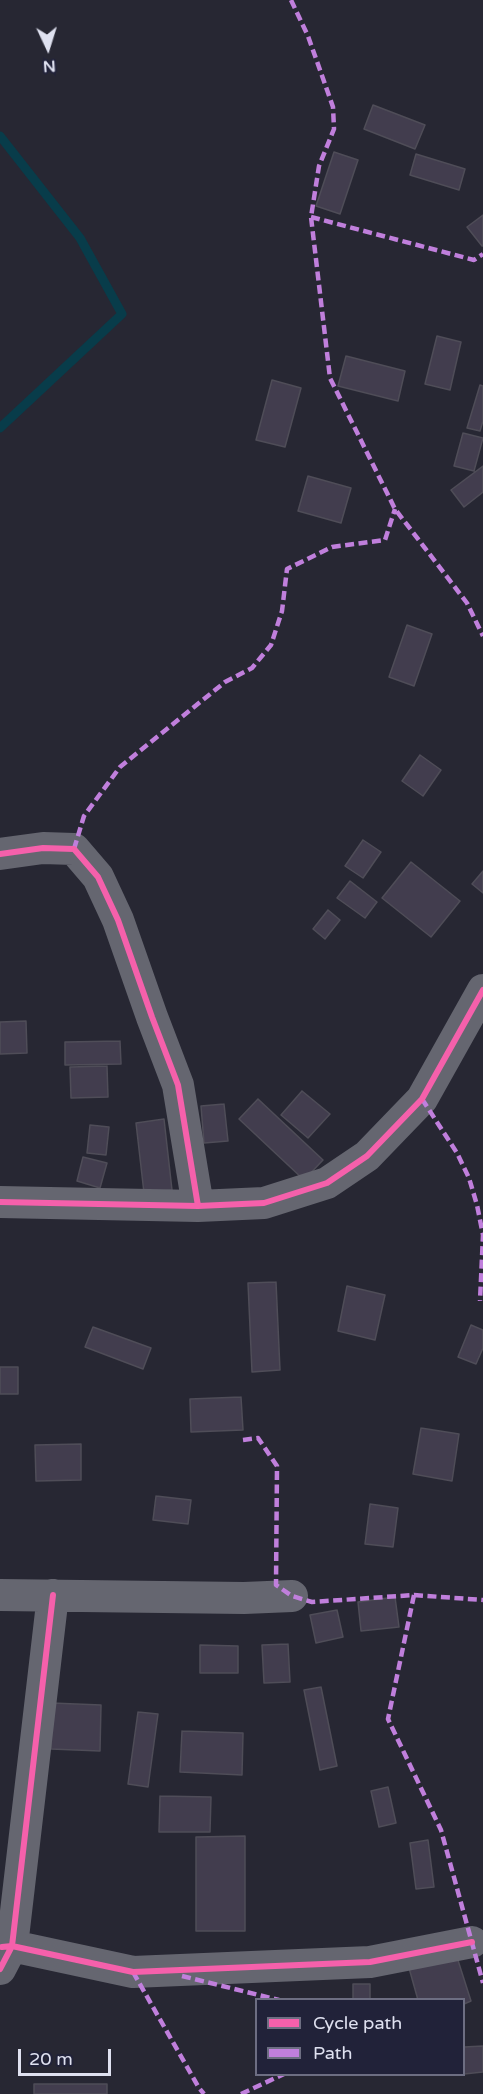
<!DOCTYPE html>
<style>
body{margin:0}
#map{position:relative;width:483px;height:2094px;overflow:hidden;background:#272733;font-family:"Varela Round",sans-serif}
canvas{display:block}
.legend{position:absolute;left:255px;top:1998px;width:210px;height:78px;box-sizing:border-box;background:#212239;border:2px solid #6d6e82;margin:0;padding:8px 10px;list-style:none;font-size:18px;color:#dfe1f0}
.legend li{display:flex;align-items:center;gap:12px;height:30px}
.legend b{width:30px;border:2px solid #6d6e82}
.north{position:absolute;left:18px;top:18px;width:60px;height:60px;-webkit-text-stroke:4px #212239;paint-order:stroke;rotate:176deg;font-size:16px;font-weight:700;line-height:24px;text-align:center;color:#dfe1f0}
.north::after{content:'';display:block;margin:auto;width:21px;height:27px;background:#dfe1f0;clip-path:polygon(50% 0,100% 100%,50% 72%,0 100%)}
.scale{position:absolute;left:18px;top:2049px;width:93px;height:27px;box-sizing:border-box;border:3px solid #dfe1f0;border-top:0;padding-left:8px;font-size:18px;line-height:21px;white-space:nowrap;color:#dfe1f0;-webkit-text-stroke:4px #212239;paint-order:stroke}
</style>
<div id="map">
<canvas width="483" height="2094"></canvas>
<ul class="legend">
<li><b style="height:8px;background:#f560ab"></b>Cycle path</li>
<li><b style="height:8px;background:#c07fdc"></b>Path</li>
</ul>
<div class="north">N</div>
<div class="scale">20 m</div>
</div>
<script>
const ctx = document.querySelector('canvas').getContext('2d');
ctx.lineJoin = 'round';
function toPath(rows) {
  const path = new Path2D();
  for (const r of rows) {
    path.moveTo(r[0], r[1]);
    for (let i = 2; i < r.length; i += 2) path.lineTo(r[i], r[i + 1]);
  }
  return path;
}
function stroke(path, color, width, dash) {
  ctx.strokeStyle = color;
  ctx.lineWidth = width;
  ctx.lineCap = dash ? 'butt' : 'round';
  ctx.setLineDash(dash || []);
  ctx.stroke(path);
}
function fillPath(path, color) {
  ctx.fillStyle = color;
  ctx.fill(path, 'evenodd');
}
stroke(toPath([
 [0,136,80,238,122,314,0,428]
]), '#083c4a', 9);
const building = toPath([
 [373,105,425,125,415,149,364,129,373,105],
 [334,152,358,160,340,214,316,206,334,152],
 [416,154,465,169,459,190,410,175,416,154],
 [483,215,483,246,482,246,467,227,483,215],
 [437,336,461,342,450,390,425,384,437,336],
 [346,356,405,371,398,401,338,386,346,356],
 [272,380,301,388,285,447,256,440,272,380],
 [480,385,483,386,483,421,480,431,467,428,480,385],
 [463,433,483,438,474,471,454,466,463,433],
 [483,466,483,492,464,507,451,490,483,466],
 [308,476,351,488,341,523,298,511,308,476],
 [407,625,432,634,414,686,389,677,407,625],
 [420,755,441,770,423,796,402,781,420,755],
 [363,840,381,852,363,878,345,866,363,840],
 [411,862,460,901,431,937,382,898,411,862],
 [483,871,483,893,472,884,483,871],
 [350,881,377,902,365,918,337,898,350,881],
 [328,910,340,920,325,939,313,929,328,910],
 [26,1021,27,1053,0,1054,0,1022,26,1021],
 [120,1041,121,1064,65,1065,65,1042,120,1041],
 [107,1066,108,1097,71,1098,70,1067,107,1066],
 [302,1091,330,1114,308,1138,281,1115,302,1091],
 [258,1099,323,1160,304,1180,239,1119,258,1099],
 [224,1104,228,1141,204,1143,201,1106,224,1104],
 [164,1119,172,1190,144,1193,136,1123,164,1119],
 [90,1125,109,1127,106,1155,87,1153,90,1125],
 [83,1157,107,1163,100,1188,77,1181,83,1157],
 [276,1282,280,1370,252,1372,248,1283,276,1282],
 [347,1286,385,1295,375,1340,338,1331,347,1286],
 [471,1325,483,1330,483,1348,476,1364,458,1357,471,1325],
 [93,1327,151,1348,143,1369,85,1347,93,1327],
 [0,1367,18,1367,18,1394,0,1394,0,1367],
 [241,1397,243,1430,191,1432,190,1399,241,1397],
 [421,1428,459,1434,452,1481,413,1474,421,1428],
 [81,1444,81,1480,36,1481,35,1445,81,1444],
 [156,1496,191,1500,188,1524,153,1520,156,1496],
 [370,1504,398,1508,393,1547,365,1544,370,1504],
 [395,1597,399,1627,361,1631,358,1602,395,1597],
 [337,1610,343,1637,316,1643,310,1615,337,1610],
 [288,1644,290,1682,264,1683,262,1645,288,1644],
 [200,1645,238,1646,238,1673,200,1673,200,1645],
 [321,1687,337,1766,320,1770,304,1690,321,1687],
 [52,1703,101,1705,100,1751,51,1749,52,1703],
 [138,1712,158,1714,148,1787,128,1784,138,1712],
 [182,1731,243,1733,242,1775,180,1772,182,1731],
 [388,1787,396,1823,379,1827,371,1791,388,1787],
 [160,1796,211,1797,210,1832,159,1832,160,1796],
 [245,1836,245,1931,196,1931,196,1837,245,1836],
 [428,1840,434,1887,416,1889,410,1843,428,1840],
 [456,1954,471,2001,464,2004,464,2000,418,2000,409,1968,456,1954],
 [353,1984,370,1984,370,2000,353,2000,353,1984],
 [483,2046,483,2072,464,2074,464,2047,483,2046],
 [34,2084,107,2084,107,2094,34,2094,34,2084]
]);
fillPath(building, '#423d4e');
stroke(building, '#4f4d58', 1.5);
stroke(toPath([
 [0,854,43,848,74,849,98,877,118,920,152,1017,178,1085,198,1206],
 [0,1202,198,1206,264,1203,327,1183,367,1156,422,1099,483,990],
 [0,1595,244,1598,292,1596],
 [0,1947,12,1946,53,1595],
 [0,1969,12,1946,133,1972,370,1962,472,1942]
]), '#656670', 32);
stroke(toPath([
 [291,0,308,36,333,107,334,129,319,166,311,217,330,378,395,509,467,603,483,636],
 [311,217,474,260,483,254],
 [74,849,84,816,120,767,225,682,252,668,271,645,282,611,287,569,332,547,385,540,395,509],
 [422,1099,457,1153,469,1178,477,1205,483,1235,480,1301],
 [243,1440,258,1438,277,1466,276,1585,292,1596,312,1602,414,1595,483,1600],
 [414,1595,388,1719,441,1830,483,1983],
 [133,1972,199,2088,204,2094],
 [182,1976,279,2000],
 [241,2094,284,2074]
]), '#c07fdc', 4.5, [9, 4.5]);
stroke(toPath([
 [0,854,43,848,74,849,98,877,118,920,152,1017,178,1085,198,1206],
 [0,1202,198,1206,264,1203,327,1183,367,1156,422,1099,483,990],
 [2,1947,12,1946,53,1595],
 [0,1969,12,1946,133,1972,370,1962,472,1942]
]), '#f560ab', 6);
</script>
